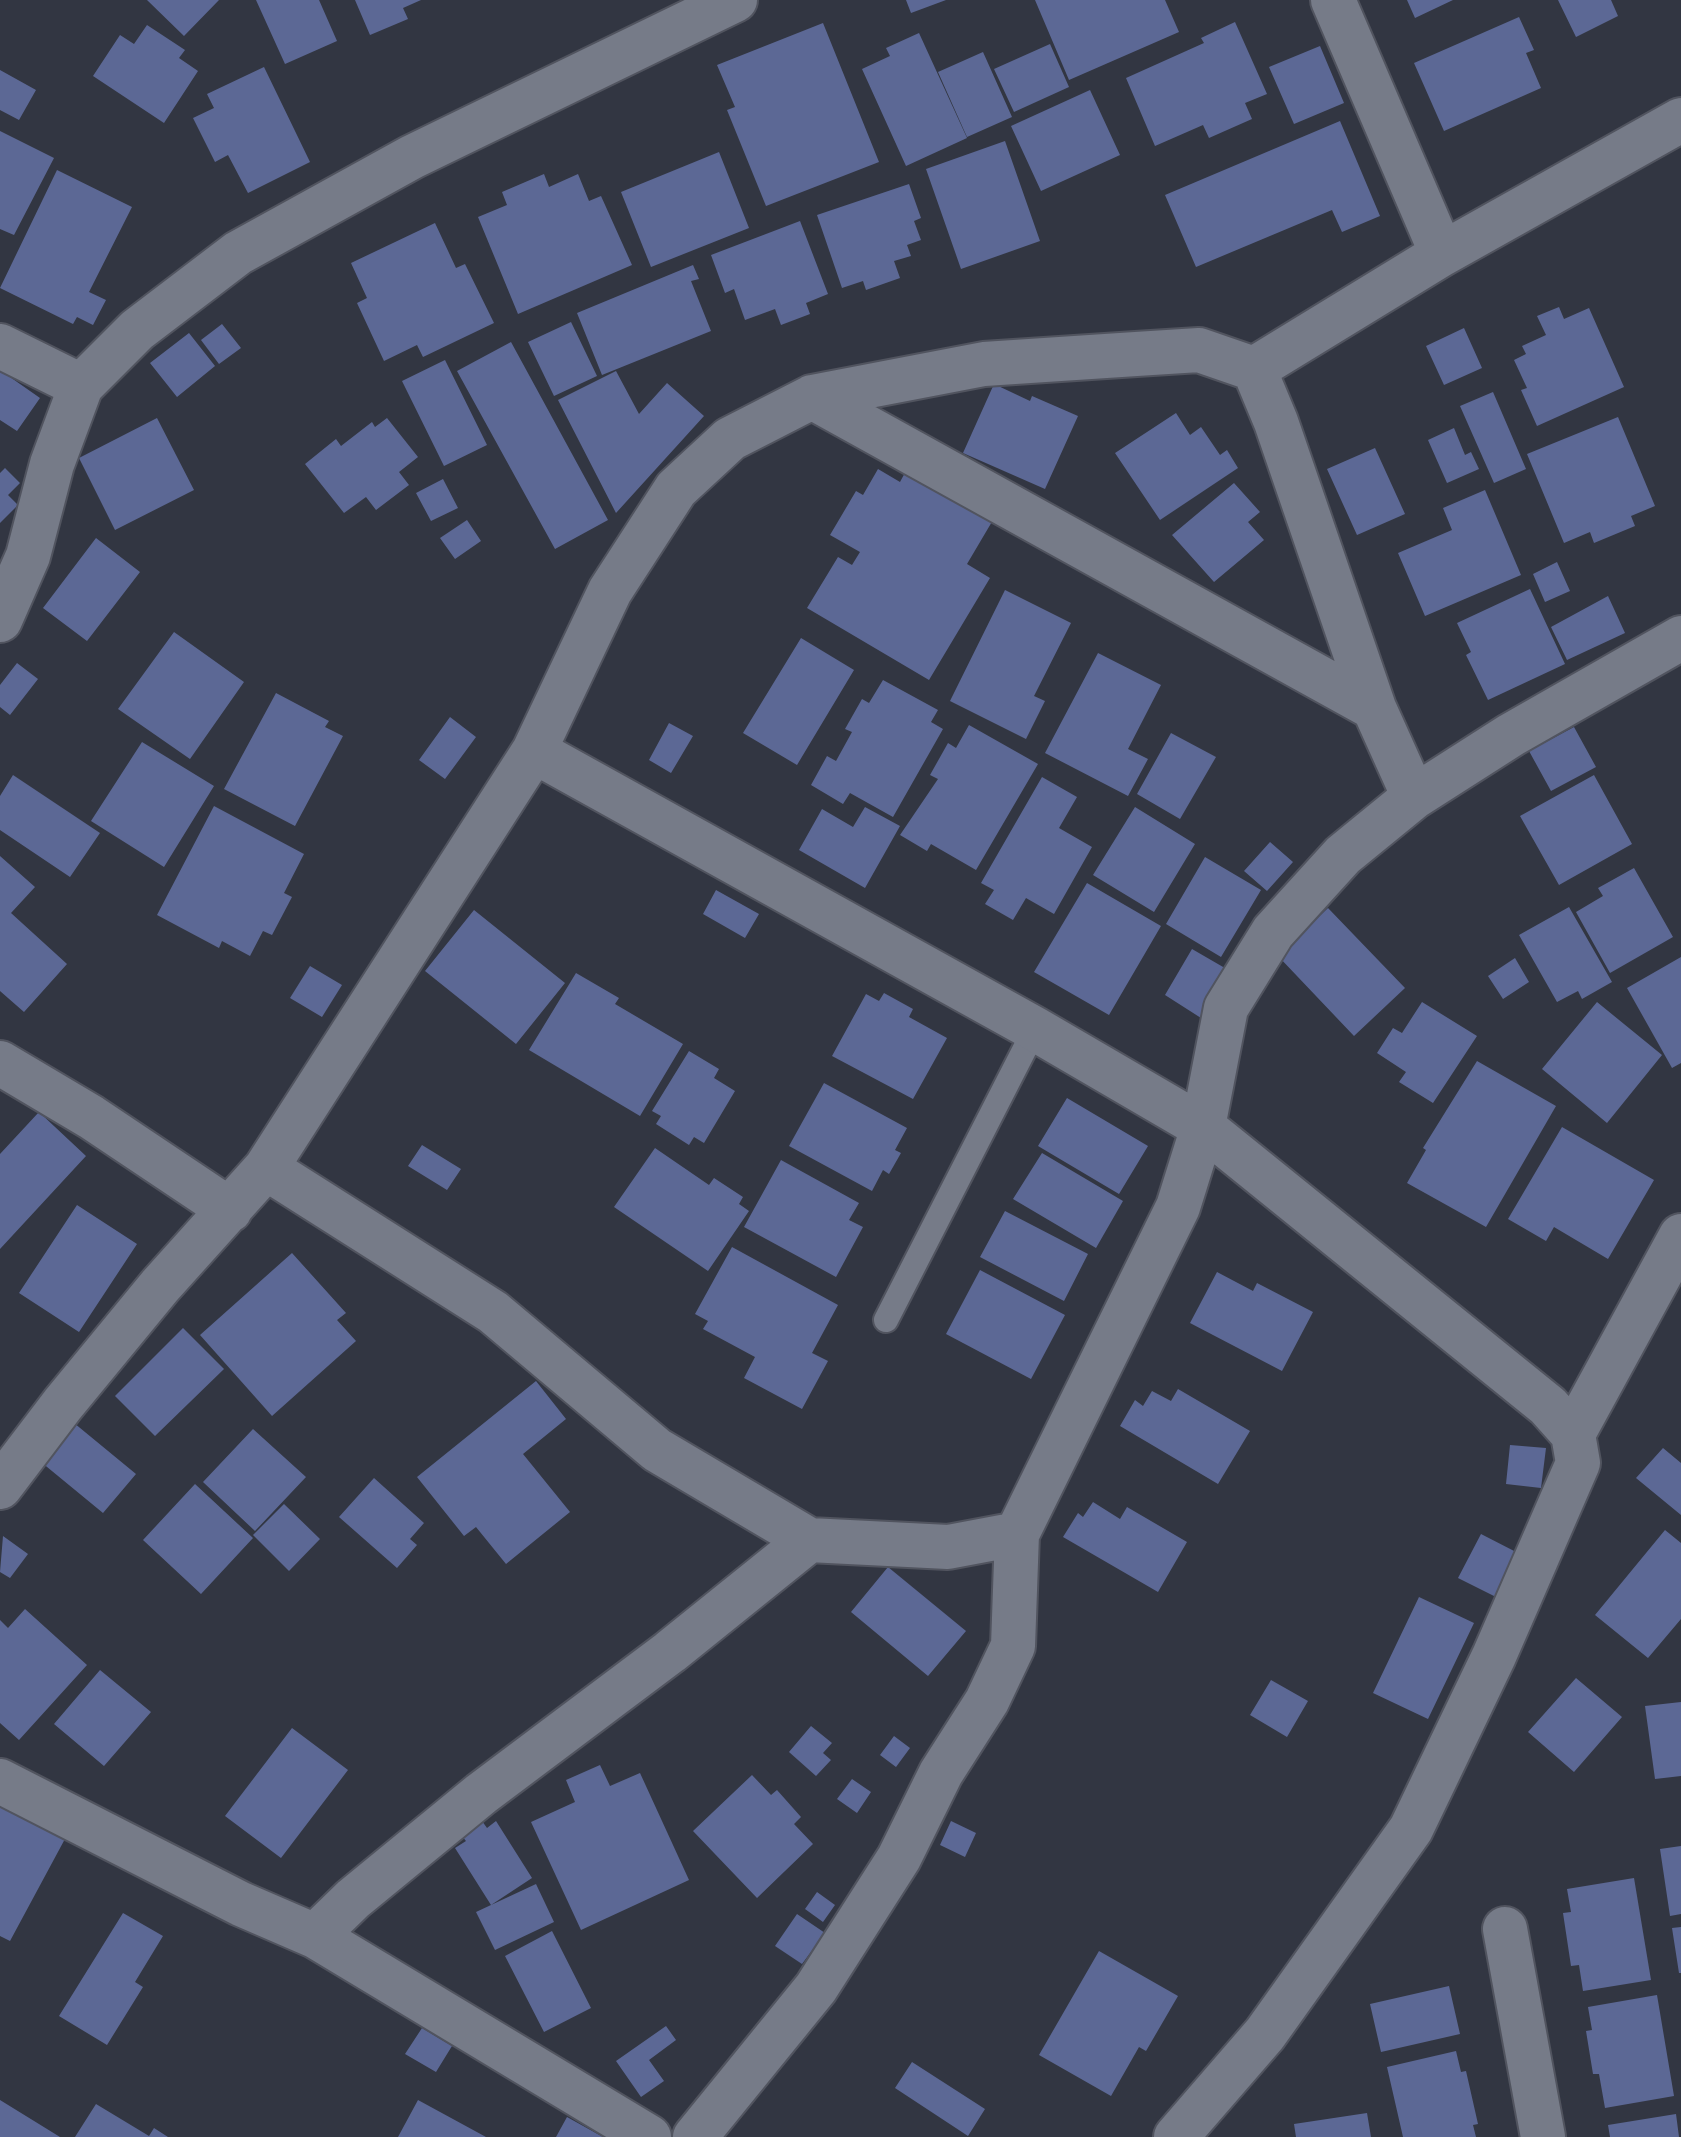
<!DOCTYPE html>
<style>
body{margin:0}
canvas{display:block;background:#323642}
</style>
<canvas width="1681" height="2137"></canvas>
<script>
const ctx = document.querySelector('canvas').getContext('2d');
ctx.lineJoin = 'round';
function fillPath(path, color) {
  ctx.fillStyle = color;
  ctx.fill(path, 'evenodd');
}
function toPath(rows) {
  const path = new Path2D();
  for (const r of rows) {
    path.moveTo(r[0], r[1]);
    for (let i = 2; i < r.length; i += 2) path.lineTo(r[i], r[i + 1]);
  }
  return path;
}
function stroke(path, color, width, dash) {
  ctx.strokeStyle = color;
  ctx.lineWidth = width;
  ctx.lineCap = dash ? 'butt' : 'round';
  ctx.setLineDash(dash || []);
  ctx.stroke(path);
}
fillPath(toPath([
 [147,0,219,0,184,36],
 [256,0,319,0,337,41,285,64],
 [355,0,421,0,403,8,408,19,370,35],
 [906,0,946,0,911,13],
 [1035,0,1165,0,1179,32,1069,80],
 [1407,0,1453,0,1415,18],
 [1558,0,1611,0,1618,16,1576,37],
 [1519,17,1534,50,1526,53,1541,88,1444,131,1414,63],
 [1235,22,1267,94,1245,103,1252,119,1209,138,1203,125,1155,146,1126,78,1204,43,1201,38],
 [823,23,879,162,766,206,727,110,735,107,717,65],
 [147,25,185,50,179,58,198,71,164,123,93,76,120,35,134,44],
 [919,33,967,138,906,166,862,69,890,56,886,48],
 [1050,44,1069,87,1014,112,994,69],
 [1320,46,1344,103,1294,124,1269,67],
 [983,52,1012,117,967,137,938,72],
 [264,67,310,162,248,193,228,155,215,162,193,118,214,108,207,94],
 [0,70,36,90,19,120,0,110],
 [1090,90,1120,155,1041,191,1011,126],
 [1340,121,1380,216,1342,232,1332,210,1196,267,1165,195],
 [0,131,54,158,14,235,0,229],
 [1005,141,1040,241,961,269,926,169],
 [719,152,749,228,651,267,621,192],
 [57,170,132,207,89,292,106,300,93,325,77,317,73,324,0,288],
 [544,174,549,187,578,174,589,201,601,196,632,265,518,314,478,217,507,205,502,192],
 [909,184,921,218,914,221,921,240,907,245,911,256,894,261,900,278,866,290,863,281,842,288,817,215],
 [800,221,828,294,806,303,810,314,781,325,775,309,745,320,734,289,725,293,711,255],
 [435,223,456,268,465,264,494,323,423,357,417,345,384,361,357,303,367,298,351,263],
 [693,265,699,279,691,281,711,331,602,375,577,313],
 [1559,307,1564,319,1589,308,1624,387,1537,426,1521,390,1527,388,1514,360,1526,354,1522,346,1546,335,1537,316],
 [571,322,597,376,554,396,528,342],
 [222,324,241,348,219,364,201,340],
 [1464,328,1482,368,1444,385,1426,346],
 [189,333,215,366,177,397,150,363],
 [511,342,608,520,555,549,457,371],
 [445,360,487,445,444,466,402,381],
 [0,370,40,398,17,431,0,420],
 [616,371,639,414,667,383,704,416,616,513,558,400],
 [994,384,1030,401,1032,396,1078,416,1045,489,963,453],
 [1493,392,1526,469,1494,483,1460,406],
 [1176,413,1190,435,1201,427,1220,455,1227,450,1238,468,1160,520,1115,453],
 [1618,417,1655,506,1631,516,1635,526,1594,543,1590,532,1564,543,1527,454],
 [157,418,194,490,115,530,79,458],
 [387,418,418,457,399,472,409,485,376,510,366,497,344,513,305,464,336,439,341,446,372,422,375,427],
 [1454,428,1465,455,1471,452,1479,469,1447,483,1428,440],
 [1375,448,1405,514,1357,535,1327,469],
 [5,468,20,483,8,495,18,505,0,523,0,473],
 [878,469,900,482,907,469,993,520,967,564,990,578,929,680,807,608,838,557,852,565,860,552,830,535,856,491,863,495],
 [443,479,458,508,431,521,416,493],
 [1234,483,1260,512,1248,522,1264,540,1214,582,1172,535],
 [1485,490,1521,575,1425,616,1398,553,1452,530,1443,508],
 [467,520,481,541,455,559,440,538],
 [96,538,140,572,87,641,43,608],
 [1557,562,1570,591,1545,602,1533,574],
 [1530,589,1565,664,1488,700,1466,655,1471,652,1457,623],
 [1005,590,1071,623,1034,696,1045,701,1026,739,950,701],
 [1608,596,1625,633,1567,660,1551,627],
 [174,632,244,682,190,759,118,709],
 [801,638,854,670,797,765,743,733],
 [1098,653,1161,685,1128,749,1148,759,1128,796,1045,753],
 [17,663,38,679,10,715,0,707,0,685],
 [883,680,938,710,931,722,943,729,893,817,850,793,843,804,811,785,827,756,836,761,852,732,845,729,862,699,869,703],
 [276,693,329,721,325,727,343,736,295,826,224,789],
 [450,717,476,737,445,779,419,760],
 [669,723,693,736,671,773,649,760],
 [969,725,1038,764,976,870,931,844,927,851,900,835,938,779,930,775,948,743,956,748],
 [1574,727,1596,767,1551,791,1529,751],
 [1171,733,1216,757,1180,819,1137,794],
 [142,742,214,786,164,867,91,821],
 [13,775,100,833,70,877,0,830,0,796],
 [1594,775,1632,844,1559,885,1520,816],
 [1042,777,1077,797,1059,828,1092,847,1054,914,1026,898,1013,920,985,904,994,890,981,883],
 [214,806,304,854,284,893,292,897,272,935,263,931,250,956,222,941,219,948,157,915],
 [865,807,900,826,865,888,799,850,822,809,853,827],
 [1135,807,1195,844,1154,912,1093,875],
 [1270,842,1293,862,1267,891,1244,871],
 [0,856,35,887,11,913,67,964,24,1012,0,991],
 [1205,857,1261,890,1221,957,1166,924],
 [1634,868,1673,937,1610,973,1576,912,1603,896,1598,888],
 [1087,883,1161,926,1109,1015,1034,972],
 [716,890,759,914,745,938,703,914],
 [1569,907,1612,982,1582,999,1578,991,1557,1002,1519,935],
 [1328,908,1405,988,1354,1036,1278,956],
 [474,910,565,983,516,1044,425,971],
 [1192,949,1230,971,1201,1018,1165,995],
 [1681,957,1681,1063,1672,1068,1627,988],
 [1515,958,1529,982,1503,999,1488,976],
 [310,966,342,985,322,1017,290,998],
 [576,973,619,998,615,1004,683,1044,640,1116,529,1050],
 [884,993,913,1009,909,1017,947,1038,913,1099,832,1056,866,994,879,1001],
 [1422,1002,1477,1036,1433,1103,1399,1082,1406,1072,1377,1053,1393,1028,1402,1033],
 [1597,1002,1662,1055,1607,1123,1542,1069],
 [689,1051,719,1069,714,1078,735,1091,704,1143,694,1137,689,1145,656,1124,661,1116,652,1111],
 [1477,1061,1556,1106,1486,1227,1407,1183,1426,1150,1423,1148],
 [824,1083,907,1128,895,1150,901,1153,889,1174,883,1170,872,1191,789,1146],
 [1067,1098,1148,1146,1119,1194,1038,1146],
 [39,1112,86,1156,0,1249,0,1154],
 [1562,1127,1654,1180,1608,1259,1554,1227,1546,1241,1508,1219],
 [422,1145,461,1169,447,1190,408,1166],
 [655,1148,709,1185,714,1178,743,1197,739,1204,749,1211,708,1271,614,1207],
 [1042,1153,1123,1201,1096,1248,1013,1199],
 [781,1160,859,1203,849,1220,863,1227,836,1277,744,1227],
 [77,1205,137,1244,79,1332,19,1293],
 [1005,1211,1088,1254,1064,1301,980,1257],
 [732,1247,838,1305,812,1353,828,1361,802,1409,744,1378,755,1357,703,1329,708,1321,695,1314],
 [292,1253,346,1313,337,1320,356,1341,272,1416,200,1335],
 [980,1270,1065,1315,1031,1379,946,1334],
 [1217,1272,1253,1291,1257,1283,1313,1312,1282,1371,1190,1323],
 [183,1328,224,1369,155,1436,115,1396],
 [536,1381,566,1419,523,1454,570,1512,506,1564,476,1527,464,1536,417,1477],
 [1178,1389,1250,1431,1218,1484,1120,1426,1135,1400,1143,1406,1152,1391,1171,1401],
 [74,1423,136,1474,103,1513,41,1462],
 [253,1429,306,1477,255,1531,203,1482],
 [1510,1445,1546,1448,1541,1488,1506,1484],
 [1663,1448,1681,1463,1681,1515,1636,1478],
 [374,1478,424,1523,410,1539,417,1545,397,1568,339,1517],
 [195,1484,253,1538,201,1594,143,1540],
 [1093,1502,1120,1519,1127,1507,1187,1542,1158,1592,1063,1537,1078,1513,1083,1517],
 [284,1504,320,1539,289,1571,253,1535],
 [1665,1530,1681,1543,1681,1619,1648,1658,1595,1615],
 [1481,1534,1518,1553,1496,1597,1458,1578],
 [3,1536,28,1554,10,1578,0,1572],
 [888,1567,966,1631,928,1676,851,1612],
 [1419,1597,1474,1623,1428,1719,1373,1693],
 [25,1609,87,1665,19,1740,0,1723,0,1620,8,1628],
 [100,1670,151,1712,104,1766,54,1724],
 [1576,1678,1622,1717,1574,1772,1528,1732],
 [1271,1680,1308,1701,1287,1737,1250,1715],
 [1681,1702,1681,1776,1655,1779,1645,1706],
 [811,1726,832,1743,823,1753,831,1760,816,1776,789,1752],
 [292,1728,348,1770,281,1858,225,1816],
 [894,1736,910,1748,896,1767,880,1755],
 [600,1765,610,1786,640,1773,689,1880,581,1930,531,1822,575,1802,566,1780],
 [752,1775,771,1795,777,1790,801,1817,794,1824,813,1844,757,1898,693,1831],
 [852,1779,871,1792,857,1813,837,1799],
 [0,1802,66,1837,10,1941,0,1936],
 [482,1821,487,1828,496,1821,532,1878,491,1905,455,1848,466,1841,461,1835],
 [951,1821,976,1833,965,1857,940,1845],
 [1681,1846,1681,1914,1670,1916,1660,1849],
 [1634,1878,1651,1980,1583,1991,1579,1965,1571,1966,1563,1913,1571,1912,1567,1889],
 [536,1884,554,1922,495,1950,476,1912],
 [817,1892,835,1905,823,1922,805,1909],
 [123,1913,163,1936,135,1982,143,1987,107,2045,59,2016],
 [797,1914,825,1933,802,1964,775,1946],
 [1681,1927,1681,1973,1679,1973,1672,1928],
 [552,1931,591,2008,544,2032,505,1956],
 [1099,1951,1178,1996,1146,2051,1139,2047,1111,2096,1039,2055],
 [1449,1986,1460,2034,1381,2052,1370,2004],
 [1657,1995,1674,2096,1605,2108,1599,2074,1593,2074,1586,2031,1592,2030,1588,2007],
 [666,2026,676,2040,649,2060,664,2081,641,2097,616,2061],
 [422,2028,452,2046,436,2072,405,2054],
 [1456,2051,1461,2072,1466,2071,1478,2124,1473,2125,1476,2137,1403,2137,1387,2067],
 [912,2062,985,2109,968,2136,895,2088],
 [0,2100,60,2137,0,2137],
 [418,2100,486,2137,398,2137],
 [96,2104,149,2136,154,2128,168,2137,75,2137],
 [1367,2113,1371,2137,1296,2137,1294,2124],
 [1676,2114,1679,2137,1610,2137,1608,2125],
 [567,2117,603,2137,556,2137]
]), '#5c6895');
const lane = toPath([
 [886,1320,1035,1029]
]);
const street = toPath([
 [1333,0,1442,254],
 [0,346,81,386],
 [1254,369,1442,254,1681,120],
 [812,397,1374,708],
 [0,620,28,556,52,464,81,386,137,330,238,253,412,157,735,0],
 [534,751,1035,1029,1203,1127,1548,1406,1573,1434,1578,1463,1494,1656,1411,1829,1265,2034,1176,2137],
 [0,1063,91,1117,230,1210],
 [266,1168,493,1312,657,1450,809,1540,948,1547,1017,1534],
 [1573,1434,1681,1236],
 [0,1487,63,1404,160,1286,266,1168,534,751,610,591,676,489,730,439,812,397,984,364,1136,354,1199,350,1254,369,1276,422,1374,708,1414,797],
 [0,1781,241,1904,315,1936,649,2137],
 [1505,1929,1543,2137],
 [315,1936,353,1899,481,1794,670,1652,809,1540],
 [695,2137,816,1988,899,1858,941,1773,987,1701,1013,1646,1017,1534,1178,1207,1203,1127,1226,1008,1273,932,1343,855,1414,797,1511,735,1681,638]
]);
stroke(lane, '#51545f', 28);
stroke(street, '#51545f', 48);
stroke(lane, '#767b88', 24);
stroke(street, '#767b88', 44);
</script>
